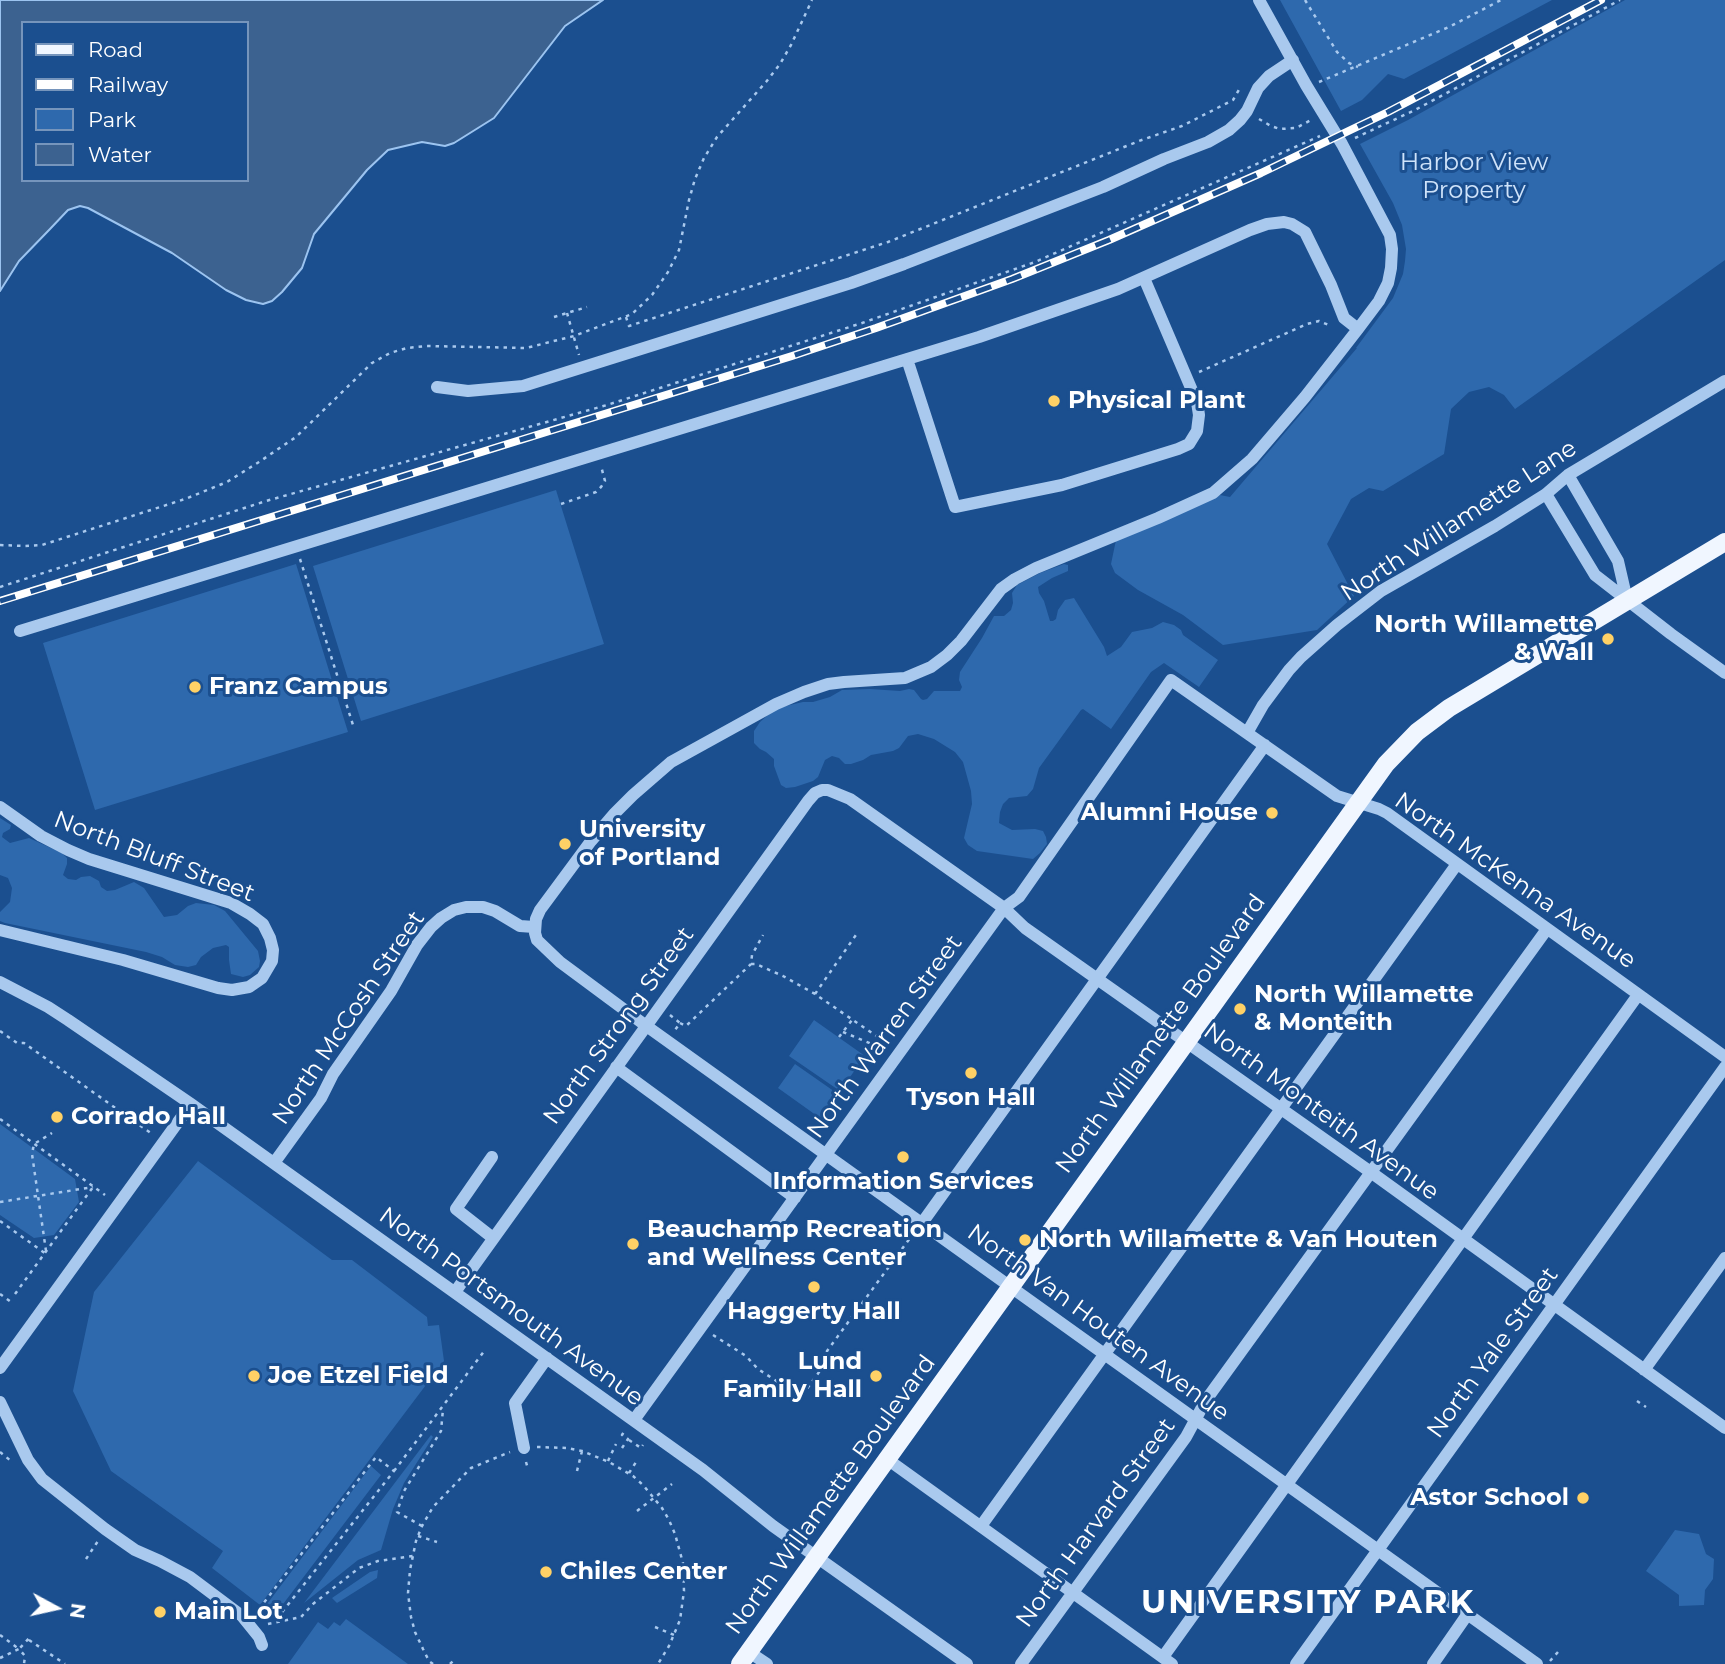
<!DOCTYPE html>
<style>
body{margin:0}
#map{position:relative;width:1725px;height:1664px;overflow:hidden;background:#1b4f8f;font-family:Montserrat,sans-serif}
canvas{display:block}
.legend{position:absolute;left:21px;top:21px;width:228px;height:161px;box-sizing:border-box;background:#1b4f8f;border:2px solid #7695bc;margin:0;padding:9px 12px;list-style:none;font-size:21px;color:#fff}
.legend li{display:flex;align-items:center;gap:14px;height:35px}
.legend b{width:35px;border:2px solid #7695bc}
.north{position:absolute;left:21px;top:1573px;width:70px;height:70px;-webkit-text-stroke:5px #1b4f8f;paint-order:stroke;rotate:98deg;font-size:19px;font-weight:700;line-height:28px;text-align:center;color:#fff}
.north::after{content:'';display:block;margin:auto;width:24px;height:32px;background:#fff;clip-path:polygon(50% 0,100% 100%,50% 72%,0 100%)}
</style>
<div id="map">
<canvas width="1725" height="1664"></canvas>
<ul class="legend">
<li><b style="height:9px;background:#f0f6ff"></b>Road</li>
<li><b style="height:9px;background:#fff"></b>Railway</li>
<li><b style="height:19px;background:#2e69ad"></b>Park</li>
<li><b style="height:19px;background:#3c6290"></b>Water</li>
</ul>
<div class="north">N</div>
</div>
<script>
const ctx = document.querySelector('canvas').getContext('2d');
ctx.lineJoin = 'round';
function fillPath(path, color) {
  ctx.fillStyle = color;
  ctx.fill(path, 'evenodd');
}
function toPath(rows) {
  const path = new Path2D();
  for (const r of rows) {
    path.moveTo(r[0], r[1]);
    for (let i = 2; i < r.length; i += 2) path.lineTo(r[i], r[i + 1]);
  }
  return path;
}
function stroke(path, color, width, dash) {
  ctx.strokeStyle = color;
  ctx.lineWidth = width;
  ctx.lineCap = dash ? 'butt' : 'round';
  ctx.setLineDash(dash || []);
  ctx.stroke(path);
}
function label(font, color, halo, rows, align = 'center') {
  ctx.font = font + ' Montserrat,sans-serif';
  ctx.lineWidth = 6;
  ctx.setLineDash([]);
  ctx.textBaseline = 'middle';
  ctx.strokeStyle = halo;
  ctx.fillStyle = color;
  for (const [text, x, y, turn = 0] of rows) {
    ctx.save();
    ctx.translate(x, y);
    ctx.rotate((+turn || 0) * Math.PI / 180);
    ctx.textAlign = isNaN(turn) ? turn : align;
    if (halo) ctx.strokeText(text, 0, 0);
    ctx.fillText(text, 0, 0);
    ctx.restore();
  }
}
fillPath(toPath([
 [1280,0,1552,0,1404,79,1388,74,1362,100,1341,111],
 [1625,0,1725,0,1725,260,1515,409,1504,395,1489,387,1469,392,1451,409,1444,454,1383,491,1369,488,1351,499,1327,544,1354,596,1317,630,1223,645,1183,615,1138,590,1115,573,1111,564,1116,540,1220,495,1230,497,1357,348,1356,348,1393,298,1403,274,1405,261,1406,249,1402,225,1393,203,1360,144,1408,120],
 [556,490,604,644,361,721,313,566],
 [296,564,348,732,95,810,43,643],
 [1064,564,1068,565,1068,571,1052,578,1038,587,1039,593,1044,601,1050,621,1053,621,1056,619,1058,610,1065,600,1074,598,1104,647,1107,656,1121,647,1132,632,1152,628,1163,622,1174,625,1181,630,1183,635,1218,660,1199,687,1164,663,1151,672,1111,729,1083,709,1081,710,1039,768,1033,789,1027,796,1009,798,1003,804,1000,812,999,823,1012,830,1035,829,1043,831,1046,837,1047,844,1040,853,1033,859,977,851,968,845,964,838,972,804,971,791,963,762,955,752,934,739,918,734,908,736,899,748,893,751,871,755,863,760,851,764,845,764,839,758,832,756,825,760,818,777,813,781,795,787,786,788,781,785,774,766,774,759,766,752,760,749,754,743,754,731,760,722,770,713,781,707,803,702,813,702,830,697,842,690,870,689,900,691,909,689,914,690,921,699,923,700,927,699,934,691,960,691,962,687,959,680,960,672,982,638,994,616,1004,616,1011,610,1013,603,1012,593,1017,585,1040,573],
 [0,818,11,825,10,829,3,833,2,837,10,843,29,838,62,853,67,858,67,864,63,875,68,879,76,880,81,877,90,876,99,881,101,887,107,891,115,890,134,882,144,888,164,917,177,915,188,906,196,903,214,905,225,911,258,951,260,961,259,967,250,975,243,977,231,974,229,960,229,947,226,945,213,948,201,957,196,965,188,967,175,965,162,957,146,952,5,923,0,921,0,912,10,902,12,888,8,878,0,875],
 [814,1020,865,1056,840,1091,789,1056],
 [795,1064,838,1094,820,1118,778,1088],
 [0,1124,75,1179,79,1202,54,1235,34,1238,0,1215],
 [198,1161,332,1260,352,1260,427,1317,428,1326,439,1325,444,1361,260,1605,212,1568,223,1551,111,1471,73,1391,94,1292],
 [431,1435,433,1437,404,1483,393,1509,381,1550,358,1560,304,1603],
 [371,1466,381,1475,274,1616,264,1608],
 [1675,1530,1699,1534,1706,1554,1714,1559,1713,1579,1705,1590,1704,1605,1679,1606,1679,1595,1646,1571],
 [378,1570,377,1578,337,1603,332,1598,370,1572],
 [346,1619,408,1664,288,1664,318,1622,328,1629,334,1622,340,1626]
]), '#2e69ad');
const water = toPath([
 [0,0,603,0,565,26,494,118,454,143,445,146,422,142,388,150,367,170,314,234,302,268,282,292,272,301,263,304,246,300,226,290,172,253,88,208,80,206,68,210,50,229,19,261,0,291,0,0],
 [23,23,247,23,247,180,23,180,23,23]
]);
fillPath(water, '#3c6290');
stroke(water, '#9cc4f0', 2);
stroke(toPath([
 [1305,0,1337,52,1349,63,1358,67],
 [1319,82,1449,27,1501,0],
 [1259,119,1271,126,1280,129,1296,128,1311,120],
 [1355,138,1415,110,1620,0],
 [567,313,579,355],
 [554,317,587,307],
 [626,317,629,326,888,242,1139,141,1182,126,1233,100,1240,88],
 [1199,372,1307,324,1319,321,1331,326],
 [561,504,596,492,601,487,605,481,601,466],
 [0,545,24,546,42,545,185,499,227,482,259,462,296,437,372,363,390,353,407,348,427,346,526,348,574,336,632,314,652,295,668,272,679,250,689,200,695,179,704,158,717,137,766,82,780,64,791,45,812,0],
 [300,559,353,725],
 [0,587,266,501,607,405,862,323,1035,262,1320,136],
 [751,964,756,964,783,976,815,994,888,1044],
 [815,994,858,932],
 [670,1015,680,1023,675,1030],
 [680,1023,686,1026,751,964,752,955,763,935],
 [0,1031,17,1043,24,1043,152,1134],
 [843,1032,879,1047,883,1041],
 [839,1037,852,1020],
 [0,1119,105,1195],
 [0,1202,93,1187],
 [0,1221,46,1254],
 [46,1251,32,1154,34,1144,52,1133],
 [0,1294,11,1302],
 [15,1294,93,1187],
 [713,1335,746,1356,758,1369,801,1397,827,1361,827,1351,913,1234],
 [1637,1401,1646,1407],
 [629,1440,641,1448,643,1445],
 [537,1447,567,1448,582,1451,609,1462,633,1476,643,1485,662,1508,669,1520,675,1534,683,1563,684,1591,680,1620,669,1646,658,1664],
 [622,1448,628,1439,622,1435,625,1430],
 [0,1452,11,1461],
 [608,1461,616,1444],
 [526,1462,528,1469],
 [394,1471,485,1350],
 [577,1471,582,1451],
 [629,1473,638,1459],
 [637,1511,672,1484],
 [422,1526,397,1512,404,1491,441,1431,443,1409],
 [418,1536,437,1542],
 [86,1559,98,1541],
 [259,1609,376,1457,394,1471,275,1621],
 [268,1624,301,1617,313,1604,359,1568,378,1561,413,1556],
 [655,1627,674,1635],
 [0,1635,19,1649,31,1636],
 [29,1640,65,1664],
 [0,1658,19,1649,25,1656,24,1664],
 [1550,1661,1558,1652],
 [433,1664,429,1661,423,1649,415,1632,411,1617,408,1593,410,1570,416,1541,422,1526,433,1507,461,1478,471,1468,510,1452],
 [450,1664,456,1658]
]), '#a9c9ee', 2.5, [3.5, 5]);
stroke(toPath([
 [1259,0,1306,85,1342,144,1390,235,1392,249,1391,268,1388,283,1379,301,1358,329,1305,397,1252,459,1213,493,1158,518,1036,568,1015,579,1001,589,961,641,947,655,931,667,905,678,844,682,828,684,804,692,776,704,671,762,633,795,615,813,591,841,540,910,536,919,535,933,537,940,560,962,645,1025,1537,1664],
 [907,359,955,507,1062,485,1178,449,1189,444,1197,431,1199,415,1197,402,1144,278],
 [437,387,468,391,523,386,851,283,904,264,1103,187,1164,159,1208,142,1229,130,1240,120,1247,111,1258,88,1269,76,1293,60],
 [1568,475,1618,561,1627,600],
 [1546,494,1595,575,1671,634,1725,673],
 [20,631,979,337,1118,289,1250,230,1267,224,1284,222,1292,224,1305,232,1331,285,1344,318,1358,329],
 [1247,733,1263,705,1289,670,1301,657,1337,625,1381,591,1495,526,1546,494,1568,475,1725,381],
 [0,807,41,836,68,850,89,859,231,903,250,914,263,924,270,938,273,950,272,961,262,978,249,987,232,990,218,988,123,960,0,930],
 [0,982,48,1007,68,1020,191,1104,703,1470,773,1526,967,1664],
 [616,1067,795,1198],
 [492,1157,456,1209,493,1238],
 [274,1163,321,1098,333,1074,391,991,417,945,431,927,441,918,454,910,466,907,483,907,495,911,520,926,534,927],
 [922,1223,1265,745],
 [455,1292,808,801,815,793,822,790,828,790,850,799,1004,908,1025,928,1372,1173,1725,1428],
 [0,1368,191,1104],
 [1644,1370,1725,1258],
 [0,1402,28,1460,42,1479,105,1529,135,1550,160,1561,190,1577,242,1616,259,1637,262,1645],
 [634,1420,1004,908,1019,897,1171,680,1337,796,1379,809,1387,813,1725,1057],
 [524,1448,515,1403,547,1358],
 [887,1459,1172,1664],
 [981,1526,1457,864],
 [749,1652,767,1664],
 [1163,1657,1638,995],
 [1021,1664,1186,1437,1206,1400,1547,929],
 [1296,1664,1725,1067],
 [1433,1664,1467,1615]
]), '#a9c9ee', 12);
stroke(toPath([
 [740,1664,1386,764,1417,732,1449,708,1725,542]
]), '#f0f6ff', 18);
const rail = toPath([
 [0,601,792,356,876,328,1012,279,1109,240,1261,173,1388,112,1601,0]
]);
stroke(rail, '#fff', 8);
stroke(rail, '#1b4f8f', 5, [16]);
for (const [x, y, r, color] of [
 [1054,401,7,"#ffd166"],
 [1608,639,7,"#ffd166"],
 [195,687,7,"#ffd166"],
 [1272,813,7,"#ffd166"],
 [565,844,7,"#ffd166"],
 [1240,1009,7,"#ffd166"],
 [971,1073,7,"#ffd166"],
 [57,1117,7,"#ffd166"],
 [903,1157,7,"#ffd166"],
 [1025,1240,7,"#ffd166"],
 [633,1244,7,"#ffd166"],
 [814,1287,7,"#ffd166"],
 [254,1376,7,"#ffd166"],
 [876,1376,7,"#ffd166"],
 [1583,1498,7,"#ffd166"],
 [546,1572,7,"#ffd166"],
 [160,1612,7,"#ffd166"]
]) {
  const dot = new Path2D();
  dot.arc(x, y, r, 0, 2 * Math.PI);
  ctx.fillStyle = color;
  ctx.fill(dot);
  stroke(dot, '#1b4f8f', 2.5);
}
label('24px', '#cfe3fa', '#1b4f8f', [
 ["Harbor View",1474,163],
 ["Property",1474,191]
]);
label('bold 24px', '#fff', '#1b4f8f', [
 ["Physical Plant",1068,401],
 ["North Willamette",1594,625,"right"],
 ["& Wall",1594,653,"right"],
 ["Franz Campus",209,687],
 ["Alumni House",1258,813,"right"],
 ["University",579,830],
 ["of Portland",579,858],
 ["North Willamette",1254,995],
 ["& Monteith",1254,1023],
 ["Tyson Hall",971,1098,"center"],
 ["Corrado Hall",71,1117],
 ["Information Services",903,1182,"center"],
 ["Beauchamp Recreation",647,1230],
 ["and Wellness Center",647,1258],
 ["North Willamette & Van Houten",1039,1240],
 ["Haggerty Hall",814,1312,"center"],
 ["Lund",862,1362,"right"],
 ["Family Hall",862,1390,"right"],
 ["Joe Etzel Field",268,1376],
 ["Astor School",1569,1498,"right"],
 ["Chiles Center",560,1572],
 ["Main Lot",174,1612]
], 'left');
label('24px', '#fff', '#1b4f8f', [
 ["North Willamette Lane",1459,521,-33],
 ["North Bluff Street",154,857,21],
 ["North McKenna Avenue",1515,881,35],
 ["North McCosh Street",349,1018,-56],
 ["North Strong Street",619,1026,-54],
 ["North Willamette Boulevard",1161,1034,-54],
 ["North Warren Street",885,1037,-54],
 ["North Monteith Avenue",1321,1112,36],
 ["North Portsmouth Avenue",511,1307,36],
 ["North Van Houten Avenue",1098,1323,36],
 ["North Yale Street",1493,1353,-54],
 ["North Willamette Boulevard",831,1495,-54],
 ["North Harvard Street",1096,1523,-54]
]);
ctx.letterSpacing = '2px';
label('bold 32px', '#fff', '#1b4f8f', [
 ["UNIVERSITY PARK",1308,1604]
]);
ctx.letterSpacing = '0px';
</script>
